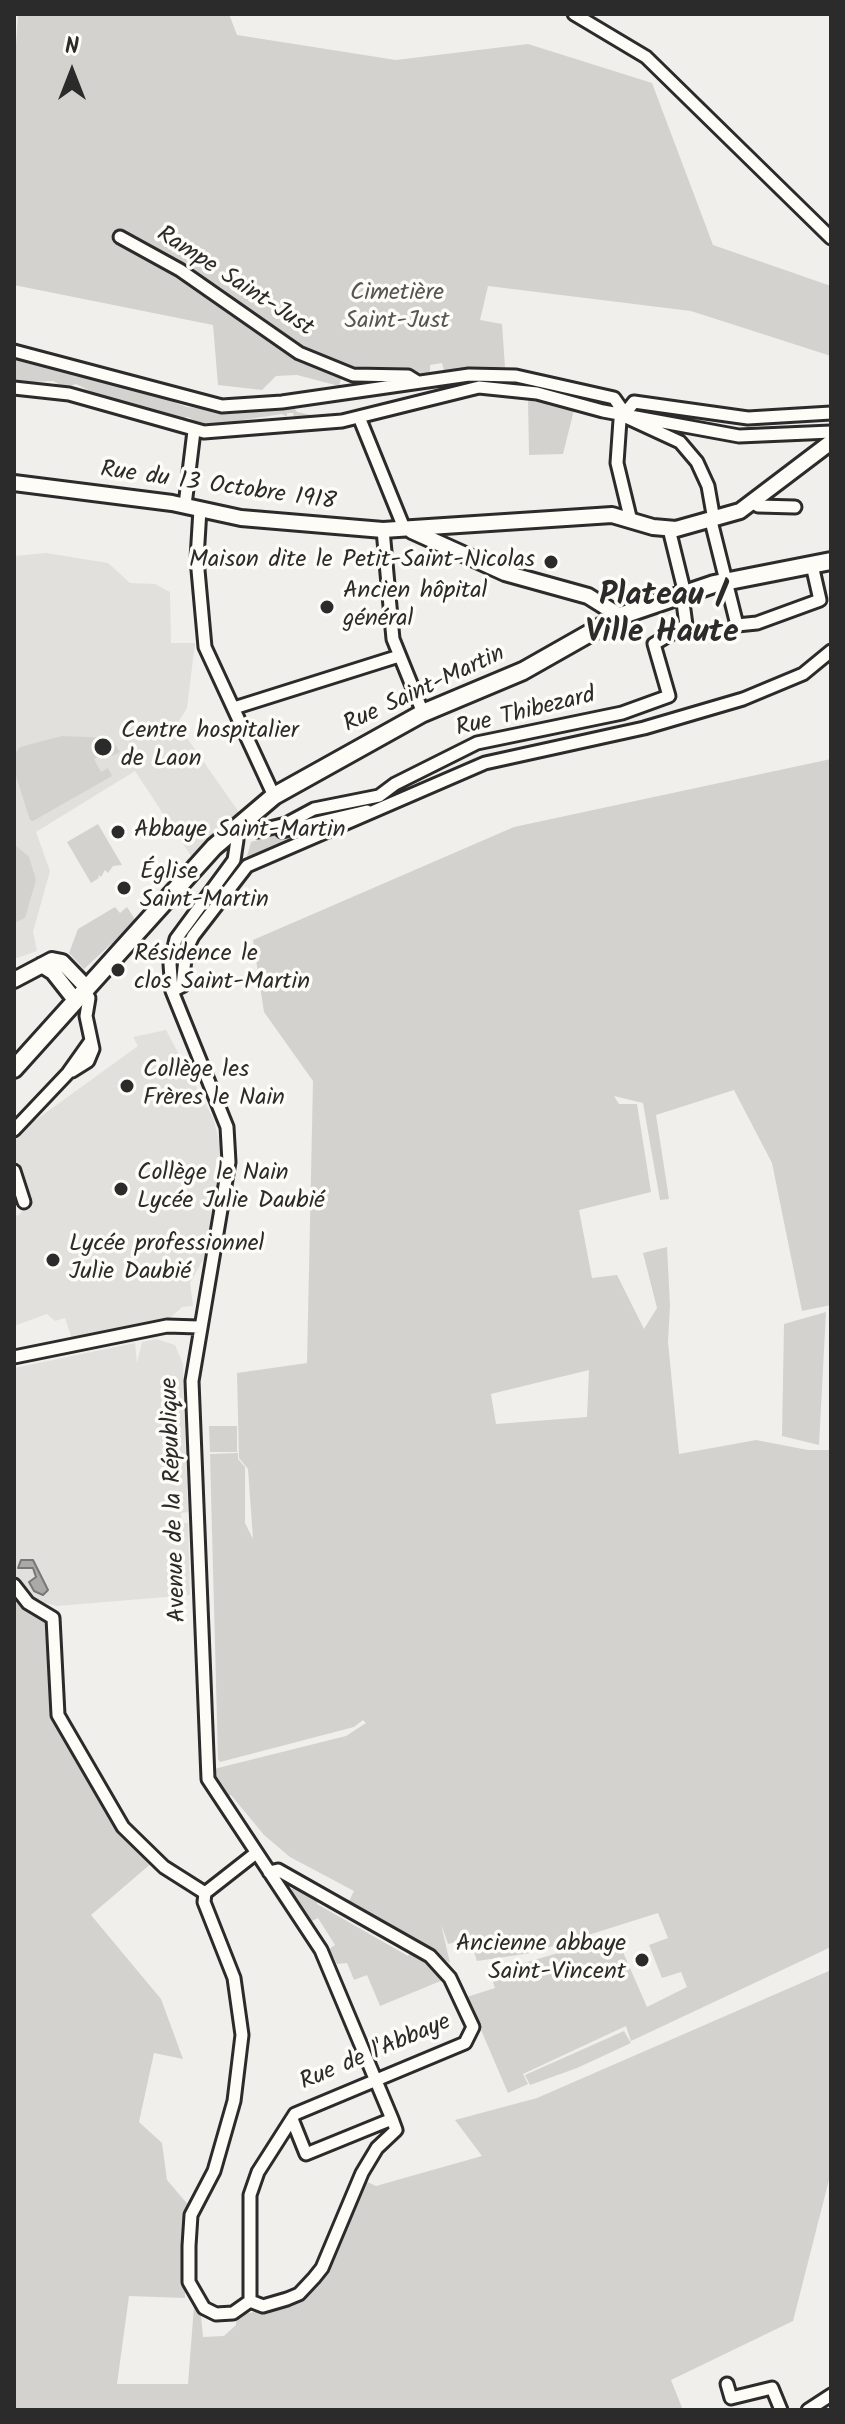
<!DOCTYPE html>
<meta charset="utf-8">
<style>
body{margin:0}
#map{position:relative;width:845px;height:2424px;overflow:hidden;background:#f0efeb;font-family:Kalam,sans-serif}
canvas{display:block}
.frame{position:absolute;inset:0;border:16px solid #2b2b2b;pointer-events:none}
.north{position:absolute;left:32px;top:32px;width:80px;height:80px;-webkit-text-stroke:6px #fdfcf7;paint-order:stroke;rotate:0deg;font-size:22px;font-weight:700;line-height:32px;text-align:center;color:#2b2b2b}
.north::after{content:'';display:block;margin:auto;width:28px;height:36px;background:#2b2b2b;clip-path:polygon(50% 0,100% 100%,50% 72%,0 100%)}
</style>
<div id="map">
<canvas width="845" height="2424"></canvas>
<div class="frame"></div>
<div class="north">N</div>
</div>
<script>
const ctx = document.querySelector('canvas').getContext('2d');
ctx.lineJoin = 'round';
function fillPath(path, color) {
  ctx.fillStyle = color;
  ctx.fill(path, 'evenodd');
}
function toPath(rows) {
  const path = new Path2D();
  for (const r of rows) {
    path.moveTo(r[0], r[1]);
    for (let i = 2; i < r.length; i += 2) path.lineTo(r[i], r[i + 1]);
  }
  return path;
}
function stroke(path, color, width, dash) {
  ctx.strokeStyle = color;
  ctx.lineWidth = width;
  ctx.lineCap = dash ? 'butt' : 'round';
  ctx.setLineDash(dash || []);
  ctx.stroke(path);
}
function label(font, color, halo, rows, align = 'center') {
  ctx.font = font + ' Kalam,sans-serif';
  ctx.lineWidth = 7;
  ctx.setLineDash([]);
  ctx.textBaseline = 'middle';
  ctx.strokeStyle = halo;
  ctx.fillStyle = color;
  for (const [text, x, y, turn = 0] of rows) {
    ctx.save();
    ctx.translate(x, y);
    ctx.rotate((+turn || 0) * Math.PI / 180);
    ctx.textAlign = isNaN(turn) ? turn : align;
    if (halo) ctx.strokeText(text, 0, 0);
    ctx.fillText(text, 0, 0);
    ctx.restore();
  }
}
fillPath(toPath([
 [46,553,108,563,130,583,155,584,170,592,171,643,195,643,187,708,177,724,241,815,193,859,135,771,36,832,50,871,33,932,37,951,14,959,14,556],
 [166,1030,213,1118,222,1151,204,1258,190,1283,193,1306,182,1307,170,1318,72,1339,65,1318,55,1321,47,1314,14,1326,14,1211,17,1216,29,1206,14,1154,15,1135,138,1046,133,1037],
 [156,1339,175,1345,183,1364,188,1512,181,1513,181,1522,188,1523,190,1595,57,1606,36,1601,14,1577,14,1368,135,1343,137,1363,142,1342]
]), '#e1e0dc');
fillPath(toPath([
 [18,14,229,14,237,35,396,60,528,44,652,83,713,245,831,286,831,356,691,311,488,286,480,320,502,324,505,367,444,371,442,363,430,365,430,374,427,374,350,371,303,353,186,269,122,235,121,240,178,273,297,358,342,375,339,386,297,375,276,376,262,390,218,385,213,325,14,285,14,76],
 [14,357,108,378,187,407,238,411,292,405,297,412,325,418,294,418,293,413,287,413,287,417,282,414,204,426,188,417,177,419,145,413,138,407,108,400,76,384,65,388,53,381,14,383],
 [528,399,574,410,563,454,529,455],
 [62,736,111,738,120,752,110,757,107,752,94,759,101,772,108,768,112,776,33,821,30,820,16,776,16,752,20,747],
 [831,759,831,1305,802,1311,772,1163,734,1090,656,1115,669,1199,660,1200,643,1103,614,1096,619,1104,637,1104,651,1192,579,1210,592,1278,617,1275,644,1329,657,1308,643,1253,667,1247,670,1306,668,1342,679,1454,756,1440,808,1450,831,1450,831,1947,631,2041,626,2026,523,2074,528,2084,508,2093,467,1997,495,1988,490,1973,616,1936,647,2007,687,1987,681,1972,662,1978,649,1945,668,1938,658,1913,531,1953,477,1961,470,1939,448,1944,441,1924,450,1963,348,1903,354,1891,290,1857,264,1835,231,1795,223,1800,210,1770,346,1736,366,1723,363,1720,354,1727,220,1762,218,1759,210,1454,238,1453,238,1459,245,1467,245,1523,253,1539,248,1469,239,1458,237,1373,307,1363,313,1081,264,1012,253,940,514,827],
 [589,1370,587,1417,496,1424,491,1394],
 [349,815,350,818,246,860,251,842],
 [98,824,122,865,113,866,108,873,105,870,101,877,98,875,99,878,91,883,67,842],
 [14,844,29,857,36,880,25,918,16,922],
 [115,907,120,913,127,907,136,921,84,969,69,953,78,929],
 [826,1312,819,1445,782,1436,784,1324],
 [209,1426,237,1426,237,1452,210,1452],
 [14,1597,46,1624,53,1717,119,1831,153,1862,91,1915,161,1999,183,2059,154,2053,139,2122,162,2143,167,2180,190,2207,184,2229,185,2298,129,2296,117,2384,188,2384,194,2306,201,2316,203,2337,224,2336,236,2325,236,2319,245,2314,271,2308,312,2288,363,2180,376,2186,482,2156,455,2120,537,2098,831,1970,831,2172,793,2321,671,2380,683,2410,14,2410],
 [294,1886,319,1898,317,1904,408,1956,412,1950,443,1980,380,2006,367,1975,354,1980,347,1963,337,1964,329,1949,335,1945,318,1918,310,1922,290,1893],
 [624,2031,631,2043,577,2068,530,2085,525,2075]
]), '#d3d2cf');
const water = toPath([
 [21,1560,33,1560,48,1590,43,1595,34,1591,29,1582,36,1577,33,1568,18,1568,21,1560]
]);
fillPath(water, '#aaa9a7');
stroke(water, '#777775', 2);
const minor = toPath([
 [574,14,646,57,831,238],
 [120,237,180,270,299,353,353,375,408,376,416,381],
 [14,351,222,406,282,402,469,375,516,376,614,398,628,418,680,442,697,462,708,486,714,520],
 [14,388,69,394,204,432,342,421,479,387,537,393,603,411,739,436,831,432],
 [359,417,404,528],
 [752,502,758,506,795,507],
 [185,505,194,431],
 [200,509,197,559,205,647,274,796],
 [631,521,617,463,620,420,634,402,748,418,831,413],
 [711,521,737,625,757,623,820,600,812,565],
 [669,529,685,594],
 [383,530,393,639,423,713],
 [234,708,399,656],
 [239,824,258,831,286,824,314,809,379,796,395,784,477,743,622,713,669,696,654,644,686,625,682,595],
 [282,831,367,811],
 [228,833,237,840,234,860,176,939,170,964,172,991,227,1127,229,1162,192,1381,208,1779,321,1950,392,2119],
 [172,991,182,986,186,950,193,936,247,866,485,763,644,728,743,699,803,674,831,651],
 [72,1071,88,1061,93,1049,86,1016,89,998,84,990],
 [14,1130,68,1073,90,1042],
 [14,1171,24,1202],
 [14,1357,167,1326,199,1327],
 [14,1585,28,1603,53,1618,58,1715,123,1827,164,1867,205,1893],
 [250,2301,250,2195,258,2172,295,2114,465,2043,473,2027,450,1978,430,1956,278,1870,269,1872],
 [250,2301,233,2313,216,2314,204,2308,189,2282,189,2246,191,2215,214,2171,234,2101,242,2035,234,1978,204,1902,205,1893,256,1853],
 [250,2301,263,2306,287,2299,299,2294,314,2278,322,2268,362,2173,377,2148,396,2130,392,2119,306,2154,292,2119],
 [727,2384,731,2398,772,2388,781,2410],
 [808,2410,831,2395]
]);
const tertiary = toPath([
 [14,483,172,503,241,518,383,530,612,515,653,527,676,529,740,511,831,442],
 [412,531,505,573,588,596,620,616],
 [42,965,53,972,75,1000],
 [14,980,52,960,62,962,87,988]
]);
const secondary = toPath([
 [14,1069,214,847,274,796,423,713,523,671,620,616,714,584,831,561]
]);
stroke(minor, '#2b2b2b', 17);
stroke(tertiary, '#2b2b2b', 20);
stroke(secondary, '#2b2b2b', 22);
stroke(minor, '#fdfcf7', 11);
stroke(tertiary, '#fdfcf7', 14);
stroke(secondary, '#fdfcf7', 16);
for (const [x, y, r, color] of [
 [551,562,8,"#2b2b2b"],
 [327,607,8,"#2b2b2b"],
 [103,747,10,"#2b2b2b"],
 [118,832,8,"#2b2b2b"],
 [124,888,8,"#2b2b2b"],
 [118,970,8,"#2b2b2b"],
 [127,1086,8,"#2b2b2b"],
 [121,1189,8,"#2b2b2b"],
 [53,1260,8,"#2b2b2b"],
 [642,1960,8,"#2b2b2b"]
]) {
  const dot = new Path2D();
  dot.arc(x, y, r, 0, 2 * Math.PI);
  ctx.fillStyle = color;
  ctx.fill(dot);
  stroke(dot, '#fdfcf7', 3);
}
label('24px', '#2b2b2b', '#fdfcf7', [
 ["Rampe Saint-Just",234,283,33],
 ["Rue du 13 Octobre 1918",218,488,8],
 ["Rue Saint-Martin",425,691,-25],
 ["Rue Thibezard",526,714,-14],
 ["Avenue de la République",176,1500,-92],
 ["Rue de l'Abbaye",376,2054,-23]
]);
label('24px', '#555554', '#fdfcf7', [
 ["Cimetière",397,295],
 ["Saint-Just",397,323]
]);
label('24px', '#2b2b2b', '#fdfcf7', [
 ["Maison dite le Petit-Saint-Nicolas",535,562,"right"],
 ["Ancien hôpital",343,593],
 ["général",343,621],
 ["Centre hospitalier",121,733],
 ["de Laon",121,761],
 ["Abbaye Saint-Martin",134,832],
 ["Église",140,874],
 ["Saint-Martin",140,902],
 ["Résidence le",134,956],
 ["clos Saint-Martin",134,984],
 ["Collège les",143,1072],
 ["Frères le Nain",143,1100],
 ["Collège le Nain",137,1175],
 ["Lycée Julie Daubié",137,1203],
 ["Lycée professionnel",69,1246],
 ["Julie Daubié",69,1274],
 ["Ancienne abbaye",626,1946,"right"],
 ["Saint-Vincent",626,1974,"right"]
], 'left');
label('bold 32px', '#2b2b2b', '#fdfcf7', [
 ["Plateau /",662,599],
 ["Ville Haute",662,636]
]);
</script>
